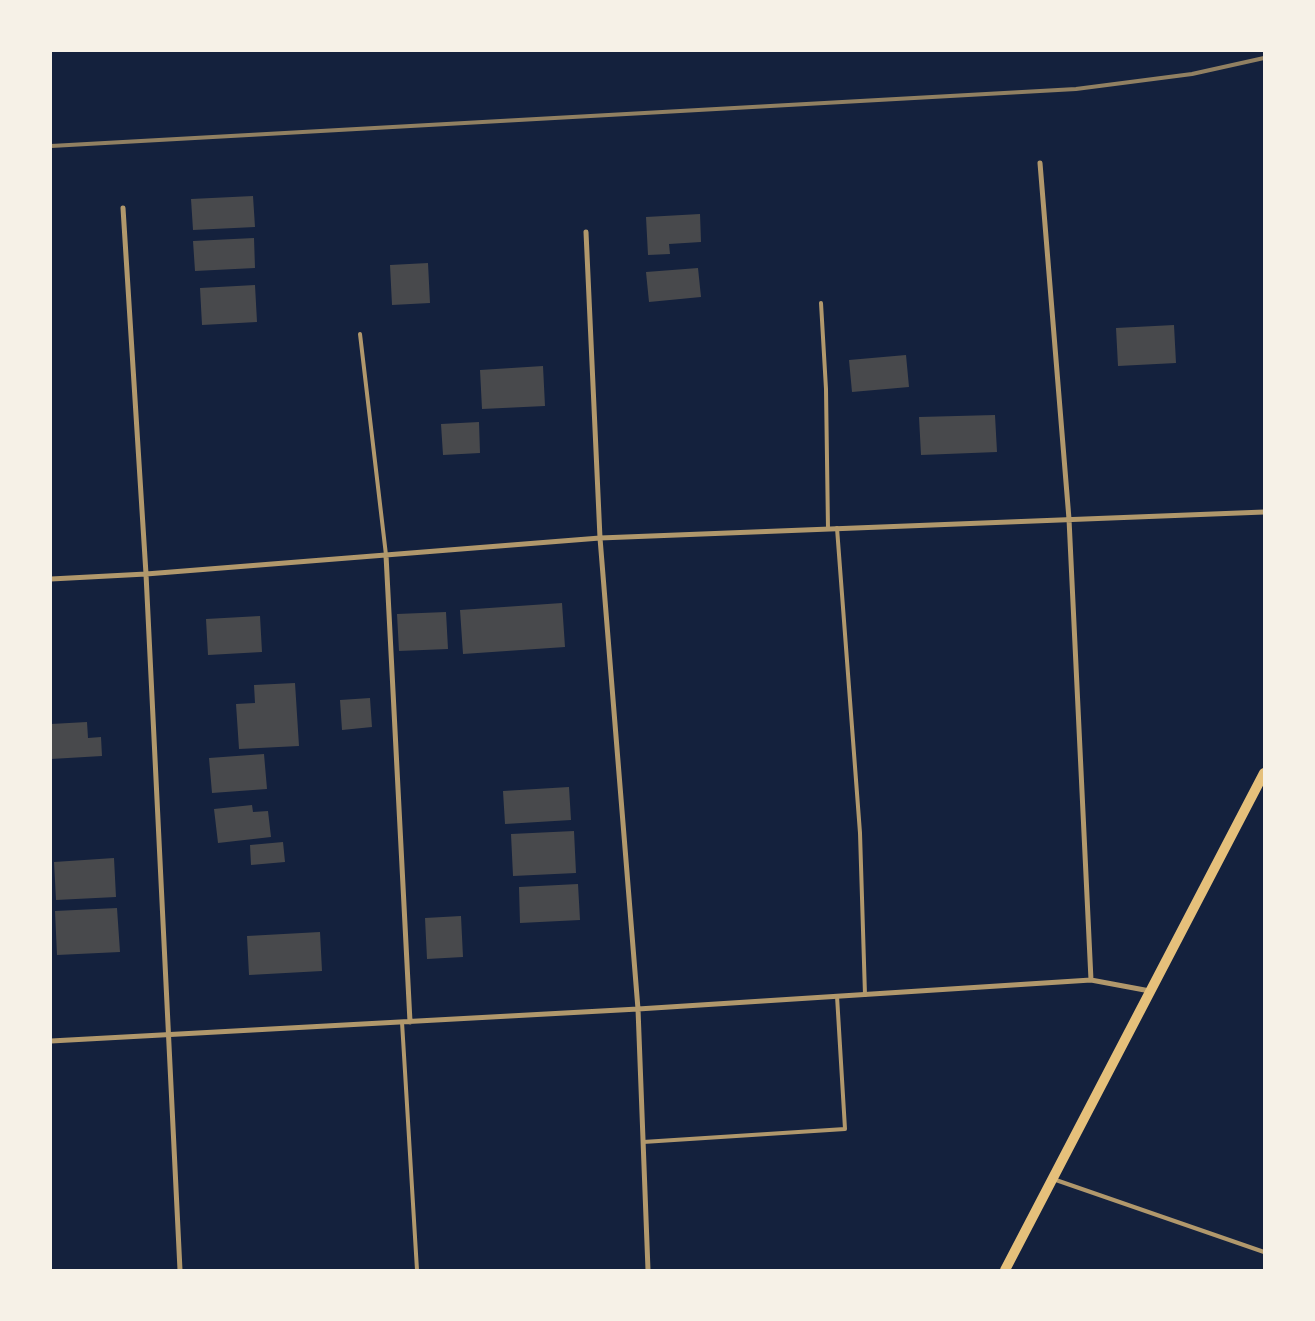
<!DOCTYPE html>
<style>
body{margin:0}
#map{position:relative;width:1315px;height:1321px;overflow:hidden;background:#14213d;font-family:"DejaVu Sans",sans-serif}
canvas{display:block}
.frame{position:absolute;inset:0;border:52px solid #f6f1e7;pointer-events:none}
</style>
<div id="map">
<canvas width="1315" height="1321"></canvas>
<div class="frame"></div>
</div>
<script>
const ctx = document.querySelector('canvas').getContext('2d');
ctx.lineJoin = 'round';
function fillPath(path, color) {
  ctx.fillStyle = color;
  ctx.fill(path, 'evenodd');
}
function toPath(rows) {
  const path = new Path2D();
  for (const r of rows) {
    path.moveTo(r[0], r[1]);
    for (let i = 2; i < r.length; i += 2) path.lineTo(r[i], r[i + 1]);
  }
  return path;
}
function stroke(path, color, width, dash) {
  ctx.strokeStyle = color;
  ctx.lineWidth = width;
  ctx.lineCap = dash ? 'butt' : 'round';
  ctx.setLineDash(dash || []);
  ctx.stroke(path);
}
fillPath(toPath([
 [253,196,255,227,193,230,191,199],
 [700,214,701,242,669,244,670,254,648,255,646,217],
 [254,238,255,268,195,271,193,241],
 [428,263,430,303,392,305,390,265],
 [698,268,701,297,649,302,646,272],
 [255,285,257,322,202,325,200,288],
 [1174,325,1176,363,1118,366,1116,328],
 [906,355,909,387,852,392,849,360],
 [543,366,545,406,482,409,480,370],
 [995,415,997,452,921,455,919,417],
 [479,422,480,453,443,455,441,424],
 [562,603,565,647,463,654,460,610],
 [446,612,448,649,399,651,397,614],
 [260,616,262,652,208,655,206,619],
 [295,683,299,746,239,749,236,704,255,703,254,685],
 [370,698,372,727,342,730,340,700],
 [87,722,88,738,101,737,102,756,51,759,51,724],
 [264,754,267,789,212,793,209,758],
 [569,787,571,820,505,824,503,791],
 [252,805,253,812,268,811,271,837,218,843,214,809],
 [574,831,576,873,513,876,511,834],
 [283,842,285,862,251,865,250,845],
 [114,858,116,897,56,900,54,862],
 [578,884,580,920,520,923,519,887],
 [117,908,120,952,57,955,55,911],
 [461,916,463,957,427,959,425,918],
 [320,932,322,971,249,975,247,936]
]), '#48494c');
stroke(toPath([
 [821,303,826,389,828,529],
 [360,334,386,555],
 [837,528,860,833,865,995],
 [402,1022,417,1270],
 [643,1142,845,1129,837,996],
 [1053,1179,1264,1252]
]), '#b1986c', 4);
stroke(toPath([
 [1040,163,1069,519,1091,980],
 [123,208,146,574,180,1270],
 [586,232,600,538,638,1009,648,1270],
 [386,555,410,1022],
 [51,579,146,574,600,538,1264,512],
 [51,1041,638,1009,1091,980,1150,991]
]), '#b1986c', 5);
stroke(toPath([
 [1005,1270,1264,773]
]), '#e5c07b', 10);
stroke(toPath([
 [51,146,1076,89,1192,74,1264,58]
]), '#918062', 4);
</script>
